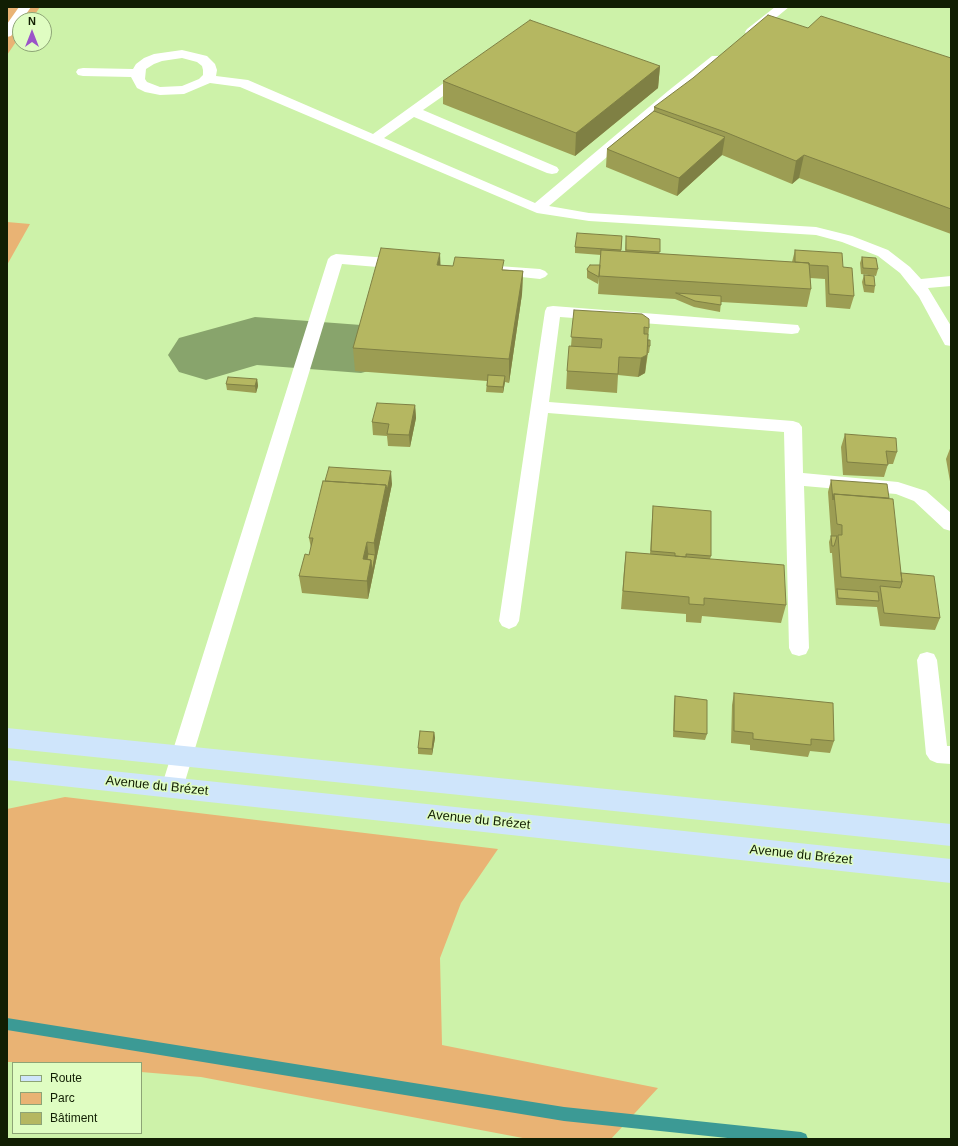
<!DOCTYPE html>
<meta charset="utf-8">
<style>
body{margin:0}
#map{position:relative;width:958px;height:1146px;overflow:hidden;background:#cdf2a9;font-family:Arial,sans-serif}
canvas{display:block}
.frame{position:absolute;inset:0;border:8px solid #111e03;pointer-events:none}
.legend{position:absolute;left:12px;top:1062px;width:130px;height:72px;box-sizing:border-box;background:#dffdc2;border:1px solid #8da476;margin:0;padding:5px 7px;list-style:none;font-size:12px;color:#111e03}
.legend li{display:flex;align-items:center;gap:8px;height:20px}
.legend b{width:20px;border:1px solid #8da476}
.north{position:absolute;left:12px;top:12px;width:40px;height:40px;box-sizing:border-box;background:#dffdc2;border:1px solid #8da476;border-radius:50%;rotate:0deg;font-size:11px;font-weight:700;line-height:16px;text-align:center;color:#111e03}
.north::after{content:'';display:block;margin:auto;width:14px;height:18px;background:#9b54c8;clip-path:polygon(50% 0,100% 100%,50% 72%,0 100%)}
</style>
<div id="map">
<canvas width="958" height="1146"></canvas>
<div class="frame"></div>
<ul class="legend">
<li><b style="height:5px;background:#cfe5fb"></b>Route</li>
<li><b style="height:11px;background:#e9b374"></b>Parc</li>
<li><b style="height:11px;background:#b5b761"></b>Bâtiment</li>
</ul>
<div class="north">N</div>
</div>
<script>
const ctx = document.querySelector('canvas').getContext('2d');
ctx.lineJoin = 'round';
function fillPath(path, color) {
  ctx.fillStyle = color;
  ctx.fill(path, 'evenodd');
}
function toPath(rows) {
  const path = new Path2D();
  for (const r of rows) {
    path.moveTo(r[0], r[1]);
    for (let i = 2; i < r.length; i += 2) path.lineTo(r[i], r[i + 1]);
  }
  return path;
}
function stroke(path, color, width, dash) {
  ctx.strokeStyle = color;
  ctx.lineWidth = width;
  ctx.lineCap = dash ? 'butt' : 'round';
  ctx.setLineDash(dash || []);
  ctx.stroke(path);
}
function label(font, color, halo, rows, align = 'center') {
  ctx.font = font + ' Arial,sans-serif';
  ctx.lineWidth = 3;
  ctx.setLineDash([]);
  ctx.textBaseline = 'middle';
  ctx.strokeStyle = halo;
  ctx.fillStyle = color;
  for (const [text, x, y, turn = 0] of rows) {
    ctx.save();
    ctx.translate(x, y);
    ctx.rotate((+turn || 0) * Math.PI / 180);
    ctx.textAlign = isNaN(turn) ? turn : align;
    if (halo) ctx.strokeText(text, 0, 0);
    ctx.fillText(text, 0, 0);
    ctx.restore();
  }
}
fillPath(toPath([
 [7,7,40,7,31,20,20,20,20,36,7,55],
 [7,222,30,224,7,265],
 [65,797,498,849,461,903,440,958,442,1045,658,1088,611,1139,528,1139,201,1077,141,1072,141,1063,7,1062,7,809]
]), '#e9b374');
fillPath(toPath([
 [7,1018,564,1107,801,1132,806,1134,808,1139,737,1139,564,1121,7,1030,7,1018]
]), '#3c9a95');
fillPath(toPath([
 [255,317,361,325,388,332,398,349,388,366,361,373,257,365,206,380,179,372,168,355,179,338,255,317]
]), '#88a46c');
fillPath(toPath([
 [19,7,31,7,22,20,20,20,20,23,11,36,7,37,7,24,19,7],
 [775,7,789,7,755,35,747,35,745,32,747,29,775,7],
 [182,50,207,56,215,64,217,70,216,76,248,80,373,134,459,72,469,72,471,75,469,78,423,110,557,167,559,170,557,173,552,174,547,173,414,117,384,138,535,203,668,91,712,56,722,56,723,59,722,62,678,97,549,206,589,213,816,227,852,236,888,250,910,267,921,279,951,276,951,286,928,288,951,326,951,346,945,345,919,297,900,273,878,256,842,242,816,235,589,221,537,213,240,87,210,83,184,94,160,95,145,92,137,88,131,77,83,76,78,75,76,72,78,69,83,68,133,69,136,64,144,58,154,54,182,50],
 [182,58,197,62,202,66,203,70,203,75,199,79,182,86,160,87,147,82,145,79,146,69,154,64,162,61,182,58],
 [336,254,401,259,406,261,409,264,406,267,401,269,342,264,183,788,180,795,172,797,164,795,161,788,328,259,331,256,336,254],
 [498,266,540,269,545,271,548,274,545,277,540,279,493,274,490,271,493,268,498,266],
 [553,306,798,325,800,329,798,333,792,334,560,317,549,402,793,421,799,423,802,427,803,473,898,482,926,491,951,513,951,531,944,529,914,501,896,494,804,486,809,648,806,654,799,656,792,654,789,648,784,432,548,413,519,621,516,626,509,629,502,626,499,621,545,311,547,307,553,306],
 [927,652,934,654,937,660,947,746,951,746,951,764,937,763,930,760,926,754,917,660,920,654,927,652]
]), '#fff');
fillPath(toPath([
 [7,728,951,824,951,846,7,748,7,728],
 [7,760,951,859,951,883,7,780,7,760]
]), '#cfe5fb');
fillPath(toPath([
 [808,28,951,58,951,234,799,178,792,184,722,155,677,196,606,167,607,149,654,111,654,107],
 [660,66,658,88,575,156,443,104,443,81],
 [622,236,621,252,625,252,626,236,660,239,659,254,792,262,795,250,843,267,854,296,850,309,826,307,825,279,810,278,811,289,807,307,721,302,720,312,694,307,675,299,598,294,599,278,598,284,587,278,587,269,599,275,601,255,575,253,575,247],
 [862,257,878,269,876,276,861,274,860,263],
 [440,265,523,271,522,294,509,383,505,382,503,393,486,392,487,381,355,371,353,348],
 [864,275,875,286,874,293,864,292,862,282],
 [574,310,649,328,648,340,650,346,649,353,648,353,645,373,638,377,618,375,617,393,566,389,567,371,571,346],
 [257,379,258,386,256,393,227,390,226,384],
 [415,405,416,418,410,447,388,446,387,436,373,435,372,422],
 [845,434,897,452,893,464,888,464,884,477,843,475,841,447],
 [951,446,951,487,946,459],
 [831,480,889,498,901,573,940,618,935,630,880,626,877,607,836,605,832,553,830,553,829,542,831,536,828,492],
 [392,484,368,599,302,593,299,576,309,555,311,548,309,538],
 [653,506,711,556,710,559,786,605,781,623,702,616,701,623,686,622,686,614,621,609,624,570,626,552,650,554,652,519],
 [734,693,834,741,830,753,810,751,808,757,750,750,750,745,731,743,732,705],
 [675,696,707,734,705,740,673,737,674,702],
 [434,732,435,738,432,755,418,754,418,748]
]), '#9c9d53');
fillPath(toPath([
 [660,66,658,88,575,156,576,133],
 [725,137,722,155,677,196,679,178],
 [804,155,799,178,792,184,796,161],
 [440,253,441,276,437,265],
 [523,271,522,294,509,383,509,359],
 [647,355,645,373,638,377,641,358],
 [505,376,505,382,503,393,503,387],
 [257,379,258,386,256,393,255,386],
 [415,405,416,418,410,447,409,435],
 [391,471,392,484,368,599,367,581,371,560,375,555,374,543,386,485],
 [367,542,369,560,363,559],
 [434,732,435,738,432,755,432,749]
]), '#7f8044');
const building = toPath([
 [768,15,808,28,821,16,951,58,951,209,804,155,796,161,725,132,654,107,693,78,768,15],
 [530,20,660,66,576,133,443,81,530,20],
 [654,111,725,137,679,178,607,149,654,111],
 [577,233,622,236,621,250,575,247,577,233],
 [626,236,660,239,660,252,626,250,626,236],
 [381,248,440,253,437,265,453,266,455,257,504,260,502,270,523,271,509,359,353,348,381,248],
 [601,250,809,263,811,289,599,276,601,250],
 [795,250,842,253,843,267,852,268,854,296,829,294,828,266,809,265,809,263,795,262,795,250],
 [862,257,876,258,878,269,863,268,862,257],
 [590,265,600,265,599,277,588,271,587,269,590,265],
 [864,275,874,276,875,286,865,285,864,275],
 [676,293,721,296,721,305,695,301,676,293],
 [574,310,642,314,649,319,649,328,644,327,644,334,648,334,647,355,641,358,619,357,618,374,567,371,569,346,601,348,602,339,571,337,574,310],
 [648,340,650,340,650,346,648,346,648,340],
 [488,375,505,376,503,387,487,386,488,375],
 [228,377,257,379,255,386,226,384,228,377],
 [377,403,415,405,409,435,387,434,389,424,372,422,377,403],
 [845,434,896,438,897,452,886,451,888,465,847,462,845,434],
 [329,467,391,471,387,491,386,485,325,481,329,467],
 [831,480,887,484,889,498,834,494,833,500,831,480],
 [323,481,386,485,374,543,367,542,363,559,371,560,367,581,299,576,305,554,309,555,313,538,309,538,323,481],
 [834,494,893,499,902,582,841,577,838,535,842,535,842,525,837,524,834,494],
 [653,506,711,511,711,556,686,554,686,557,675,556,675,553,651,551,653,506],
 [831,536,837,536,834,546,832,546,831,536],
 [626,552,784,565,786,605,704,598,704,605,689,604,689,597,623,591,626,552],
 [368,554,375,555,372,572,371,560,367,559,368,554],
 [901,573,934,576,940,618,884,613,880,586,900,588,902,582,901,573],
 [837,589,878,592,879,601,838,598,837,589],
 [734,693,833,703,834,741,811,739,811,745,753,739,753,733,734,731,734,693],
 [675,696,707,700,707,734,674,731,675,696],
 [420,731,434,732,432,749,418,748,420,731]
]);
fillPath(building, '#b5b761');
stroke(building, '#7f8044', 1);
label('13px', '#111e03', '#dffdc2', [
 ["Avenue du Brézet",157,786,6],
 ["Avenue du Brézet",479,820,6],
 ["Avenue du Brézet",801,855,6]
]);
</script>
